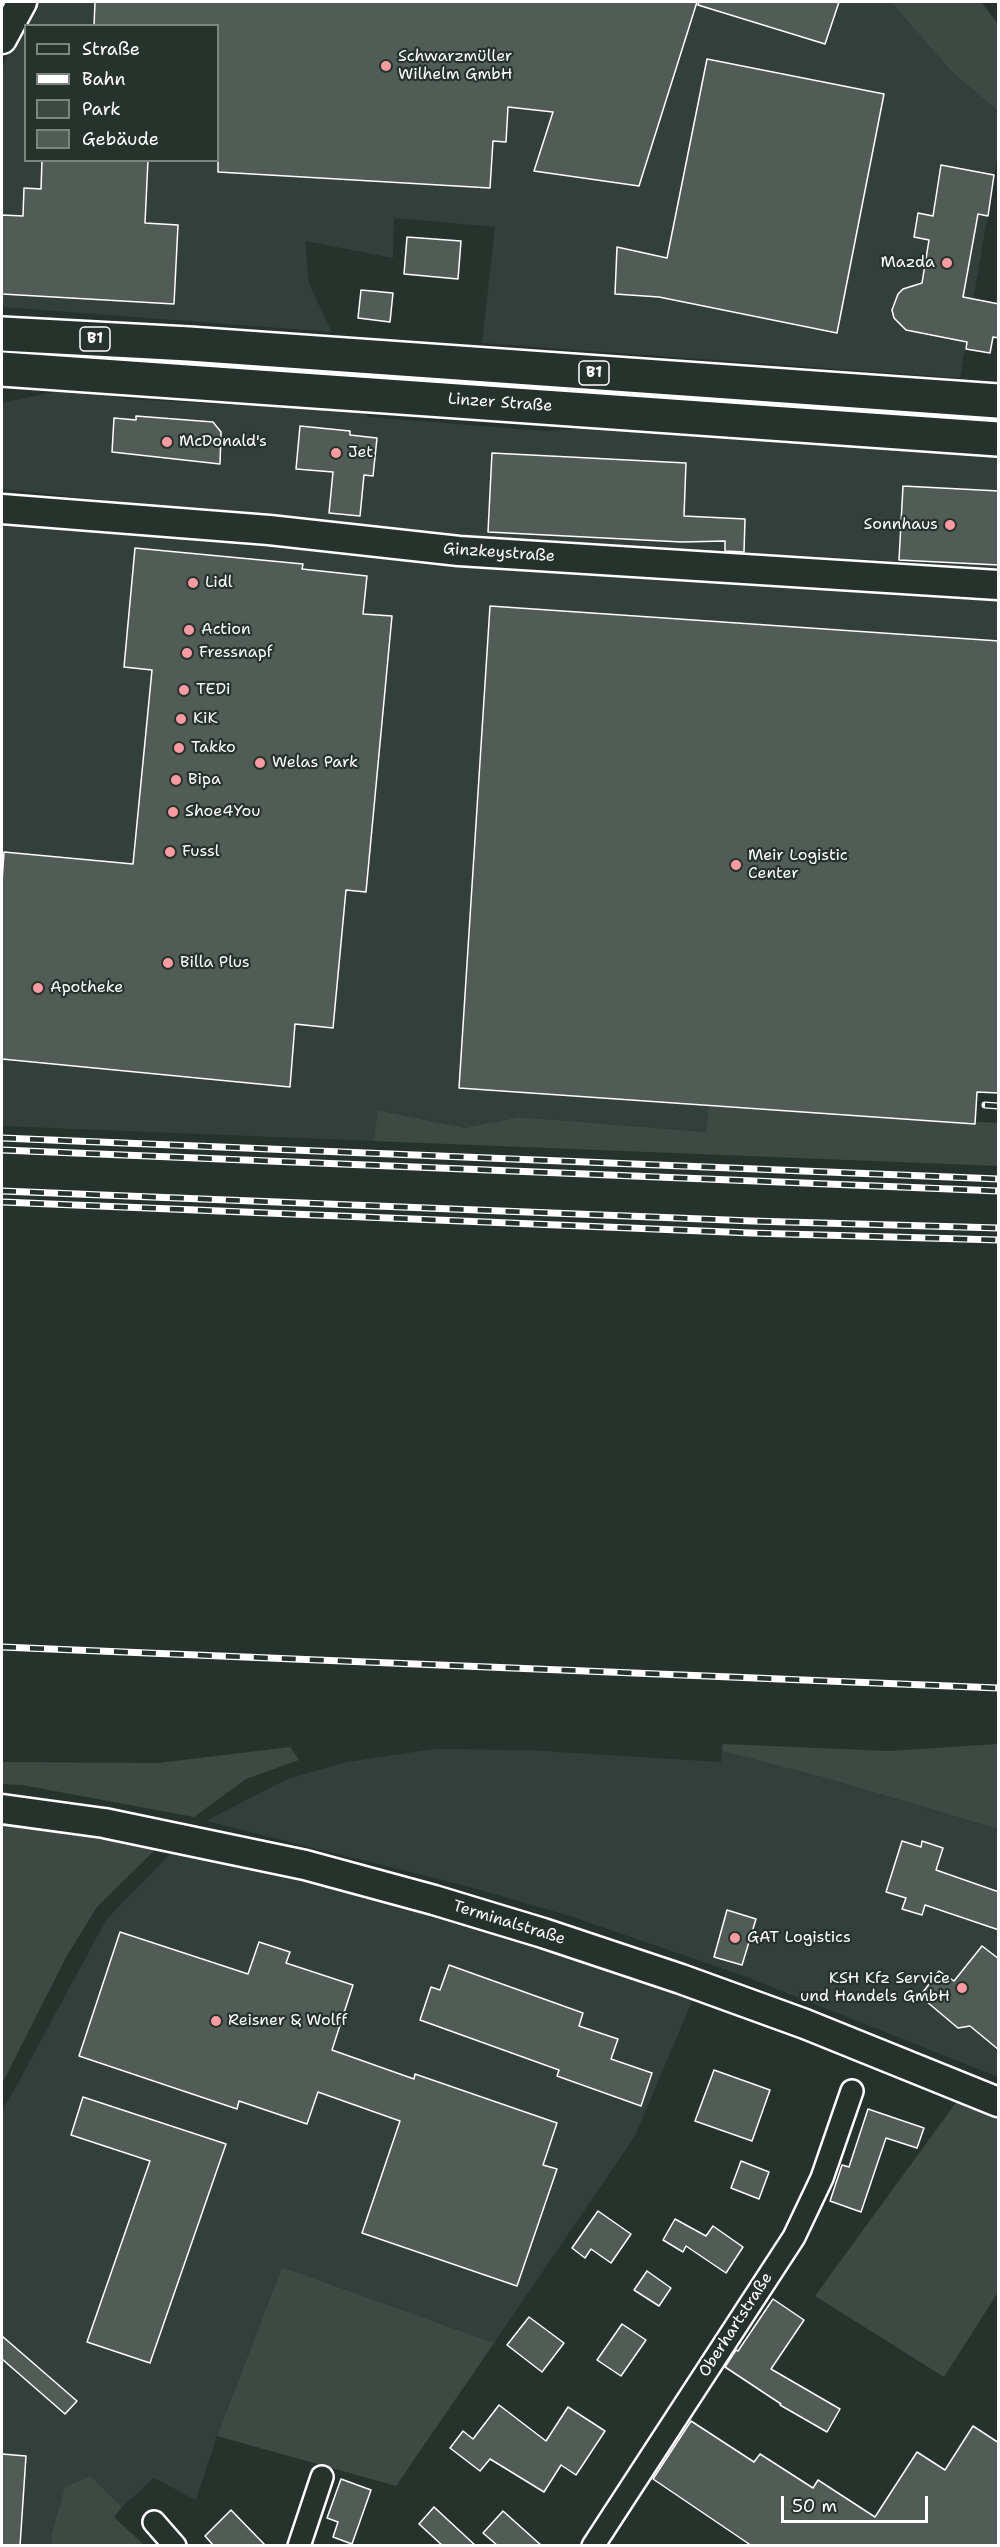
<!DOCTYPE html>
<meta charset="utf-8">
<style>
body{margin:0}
#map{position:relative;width:1000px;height:2547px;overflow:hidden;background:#26332d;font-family:"Shantell Sans",sans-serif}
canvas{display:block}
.frame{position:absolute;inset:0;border:3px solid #fff;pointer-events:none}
.legend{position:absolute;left:24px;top:24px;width:195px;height:138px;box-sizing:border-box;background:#26332d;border:2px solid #7d8581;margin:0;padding:8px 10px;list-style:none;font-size:18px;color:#fff}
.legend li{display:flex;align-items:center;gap:12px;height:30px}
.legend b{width:30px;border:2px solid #7d8581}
.scale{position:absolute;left:781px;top:2496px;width:147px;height:27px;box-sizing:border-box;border:3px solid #fff;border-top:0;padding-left:8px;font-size:18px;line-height:21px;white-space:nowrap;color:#fff;-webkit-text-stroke:4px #26332d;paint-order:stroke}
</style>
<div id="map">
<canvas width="1000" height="2547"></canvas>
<div class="frame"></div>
<ul class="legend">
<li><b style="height:8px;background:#26332d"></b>Straße</li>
<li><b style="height:8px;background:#fff"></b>Bahn</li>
<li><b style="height:16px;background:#3e4944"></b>Park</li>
<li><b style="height:16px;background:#515c57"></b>Gebäude</li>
</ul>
<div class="scale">50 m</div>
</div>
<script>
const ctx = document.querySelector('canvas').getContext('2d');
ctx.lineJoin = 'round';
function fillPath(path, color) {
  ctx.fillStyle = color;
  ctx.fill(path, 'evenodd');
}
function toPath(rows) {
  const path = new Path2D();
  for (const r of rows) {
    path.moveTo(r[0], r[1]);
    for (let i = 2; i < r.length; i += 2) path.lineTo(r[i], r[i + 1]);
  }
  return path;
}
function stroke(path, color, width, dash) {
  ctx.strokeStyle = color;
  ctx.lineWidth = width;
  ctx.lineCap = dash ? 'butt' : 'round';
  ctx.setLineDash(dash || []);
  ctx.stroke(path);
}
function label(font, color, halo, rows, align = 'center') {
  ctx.font = font + ' "Shantell Sans",sans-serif';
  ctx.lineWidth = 4.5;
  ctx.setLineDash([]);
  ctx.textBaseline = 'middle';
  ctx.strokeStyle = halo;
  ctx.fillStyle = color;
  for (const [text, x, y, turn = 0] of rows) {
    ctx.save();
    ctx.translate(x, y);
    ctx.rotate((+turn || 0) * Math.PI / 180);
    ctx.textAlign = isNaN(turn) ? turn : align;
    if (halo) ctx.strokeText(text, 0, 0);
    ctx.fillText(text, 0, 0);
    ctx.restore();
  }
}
fillPath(toPath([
 [35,2,891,2,952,72,998,111,998,153,960,378,482,343,495,227,394,218,393,258,305,241,309,284,332,332,2,307,2,67],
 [26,26,218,26,218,160,26,160],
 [73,388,126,399,233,405,268,397,348,403,369,417,545,431,627,426,998,450,998,568,829,557,561,546,396,532,2,489,2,403],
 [2,522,88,527,436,563,998,599,998,1093,977,1092,975,1124,710,1106,707,1132,519,1117,464,1128,379,1110,374,1141,2,1126],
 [434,1749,526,1750,721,1762,722,1751,833,1780,998,1829,998,2077,744,1976,570,1916,466,1886,206,1821,287,1779,347,1762],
 [171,1853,398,1903,695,1994,635,2136,494,2343,282,2267,217,2436,196,2500,154,2478,122,2507,89,2476,51,2537,52,2545,2,2546,2,2109,11,2096,106,1920]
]), '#333f3a');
fillPath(toPath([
 [891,2,981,2,998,24,998,111,952,72],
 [709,1106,998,1123,998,1166,374,1141,378,1110,464,1128,519,1117,706,1132],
 [723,1744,888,1751,998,1744,998,1829,833,1780,722,1751],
 [290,1747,299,1760,246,1779,194,1817,22,1785,2,1784,2,1762,158,1763],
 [2,1823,160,1845,97,1907,66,1957,2,2084],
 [960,2097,998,2114,998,2292,944,2377,815,2296],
 [282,2267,494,2343,396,2486,217,2436],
 [90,2476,122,2507,114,2517,144,2545,52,2545,51,2537,65,2487]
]), '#3e4944');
const building = toPath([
 [95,2,697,2,639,186,534,171,553,112,508,107,506,142,493,141,490,188,218,172,218,26,94,26,95,2],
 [699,2,839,2,825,44,698,5,699,2],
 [707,59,884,94,837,333,659,297,615,294,617,247,667,258,707,59],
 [42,160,148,160,145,223,178,225,174,304,2,294,2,215,23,216,24,188,41,189,42,160],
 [941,165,994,175,988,216,978,214,963,297,999,304,999,338,993,337,990,353,966,349,967,342,906,330,894,318,892,310,898,294,903,289,922,283,929,240,914,237,918,213,933,216,941,165],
 [407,237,461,241,458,279,404,274,407,237],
 [361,290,393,293,390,322,358,318,361,290],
 [136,416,213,422,221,432,220,464,112,452,114,418,136,420,136,416],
 [300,426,350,431,350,435,377,438,373,476,364,475,360,516,329,513,333,472,296,469,300,426],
 [492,453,686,463,684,516,745,519,744,552,725,551,725,541,682,542,488,532,492,453],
 [903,486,999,491,999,565,899,560,903,486],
 [135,548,303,564,302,569,367,576,363,614,392,616,366,892,346,890,333,1028,295,1024,290,1087,2,1059,2,882,4,852,133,864,152,670,124,667,135,548],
 [490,606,999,641,999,1093,977,1092,975,1124,459,1088,490,606],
 [902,1841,921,1847,922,1841,943,1848,936,1870,999,1892,999,1930,925,1905,922,1915,902,1909,906,1898,886,1892,902,1841],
 [727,1910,756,1919,742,1965,714,1957,727,1910],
 [120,1932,248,1974,259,1942,290,1952,286,1963,353,1985,332,2050,414,2079,415,2074,557,2123,543,2165,557,2169,517,2286,362,2233,400,2121,318,2092,307,2124,239,2101,237,2109,79,2056,120,1932],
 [982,1946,999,1959,999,2050,970,2026,958,2028,920,1996,939,1971,954,1981,982,1946],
 [449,1965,583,2013,579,2026,618,2039,611,2059,652,2073,641,2106,557,2076,559,2070,420,2020,431,1987,440,1990,449,1965],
 [714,2070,770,2090,752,2141,695,2121,714,2070],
 [83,2097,226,2144,150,2363,87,2342,150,2161,71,2135,83,2097],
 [868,2109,924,2128,917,2148,886,2138,861,2212,830,2201,842,2165,849,2167,868,2109],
 [741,2161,769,2172,759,2199,731,2188,741,2161],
 [598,2211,631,2234,611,2263,591,2249,585,2258,572,2248,598,2211],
 [675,2219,706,2236,713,2226,743,2247,726,2273,686,2246,683,2252,663,2240,675,2219],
 [647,2271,671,2288,659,2306,634,2290,647,2271],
 [773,2299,804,2320,771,2369,840,2409,827,2432,780,2405,781,2404,725,2367,736,2350,738,2351,773,2299],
 [529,2317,564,2343,542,2372,507,2345,529,2317],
 [622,2324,646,2340,621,2376,597,2360,622,2324],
 [2,2336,77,2401,65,2414,2,2359,2,2336],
 [499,2405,546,2441,568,2407,605,2431,576,2475,561,2465,544,2492,490,2459,480,2471,450,2448,463,2431,473,2439,499,2405],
 [691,2421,754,2462,760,2454,813,2488,818,2480,875,2517,917,2452,945,2470,973,2426,999,2443,999,2546,752,2546,653,2479,691,2421],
 [2,2454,26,2456,20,2546,2,2546,2,2454],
 [341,2479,371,2490,352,2544,333,2537,338,2522,327,2518,341,2479],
 [434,2507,476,2546,443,2546,419,2524,434,2507],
 [231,2510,266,2546,214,2546,205,2536,231,2510],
 [503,2511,542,2546,498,2546,483,2533,503,2511]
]);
fillPath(building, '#515c57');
stroke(building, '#fff', 1.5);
const street = toPath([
 [154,2522,175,2546],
 [299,2546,322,2477],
 [593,2546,794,2237,822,2178,852,2091]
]);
const secondary = toPath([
 [2,39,22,2],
 [2,509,269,530,459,551,998,585],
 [2,1809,104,1823,305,1865,434,1900,543,1933,681,1979,805,2024,998,2102]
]);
const primary = toPath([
 [2,334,189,344,998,401],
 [2,369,998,439]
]);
stroke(street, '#fff', 26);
stroke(secondary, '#fff', 33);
stroke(primary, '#fff', 38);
stroke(street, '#26332d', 21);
stroke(secondary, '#26332d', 28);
stroke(primary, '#26332d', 33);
const rail = toPath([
 [985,1105,998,1106],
 [2,1138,998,1179],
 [2,1150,998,1191],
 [2,1191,752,1221,998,1228],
 [2,1202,751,1233,998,1240],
 [2,1647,998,1688]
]);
stroke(rail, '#fff', 7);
stroke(rail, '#26332d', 4.5, [14]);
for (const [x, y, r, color] of [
 [386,66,6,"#ff9aa2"],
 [947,263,6,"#ff9aa2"],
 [167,442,6,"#ff9aa2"],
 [336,453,6,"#ff9aa2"],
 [950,525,6,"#ff9aa2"],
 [193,583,6,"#ff9aa2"],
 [189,630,6,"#ff9aa2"],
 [187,653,6,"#ff9aa2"],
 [184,690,6,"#ff9aa2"],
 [181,719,6,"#ff9aa2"],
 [179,748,6,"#ff9aa2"],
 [260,763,6,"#ff9aa2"],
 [176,780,6,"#ff9aa2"],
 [173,812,6,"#ff9aa2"],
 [170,852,6,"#ff9aa2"],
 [736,865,6,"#ff9aa2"],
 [168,963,6,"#ff9aa2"],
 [38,988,6,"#ff9aa2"],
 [735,1938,6,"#ff9aa2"],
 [962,1988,6,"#ff9aa2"],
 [216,2021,6,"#ff9aa2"]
]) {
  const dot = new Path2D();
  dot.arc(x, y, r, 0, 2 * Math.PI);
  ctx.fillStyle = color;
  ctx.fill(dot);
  stroke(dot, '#26332d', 2);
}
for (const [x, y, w] of [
 [95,339,30],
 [594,373,30]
]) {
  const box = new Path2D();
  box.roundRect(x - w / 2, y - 12, w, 24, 4.5);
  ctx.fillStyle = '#26332d';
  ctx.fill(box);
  stroke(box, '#fff', 1.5);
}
label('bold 15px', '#fff', null, [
 ["B1",95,339],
 ["B1",594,373]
]);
label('16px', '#fff', '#26332d', [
 ["Schwarzmüller",398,57],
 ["Wilhelm GmbH",398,75],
 ["Mazda",935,263,"right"],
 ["McDonald's",179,442],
 ["Jet",348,453],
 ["Sonnhaus",938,525,"right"],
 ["Lidl",205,583],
 ["Action",201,630],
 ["Fressnapf",199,653],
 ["TEDi",196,690],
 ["KiK",193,719],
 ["Takko",191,748],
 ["Welas Park",272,763],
 ["Bipa",188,780],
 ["Shoe4You",185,812],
 ["Fussl",182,852],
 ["Meir Logistic",748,856],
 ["Center",748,874],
 ["Billa Plus",180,963],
 ["Apotheke",50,988],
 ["GAT Logistics",747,1938],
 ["KSH Kfz Service",950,1979,"right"],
 ["und Handels GmbH",950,1997,"right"],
 ["Reisner & Wolff",228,2021]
], 'left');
label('16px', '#fff', '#26332d', [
 ["Linzer Straße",500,403,4],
 ["Ginzkeystraße",499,553,4],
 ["Terminalstraße",509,1923,17],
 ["Oberhartstraße",736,2325,-57]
]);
</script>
